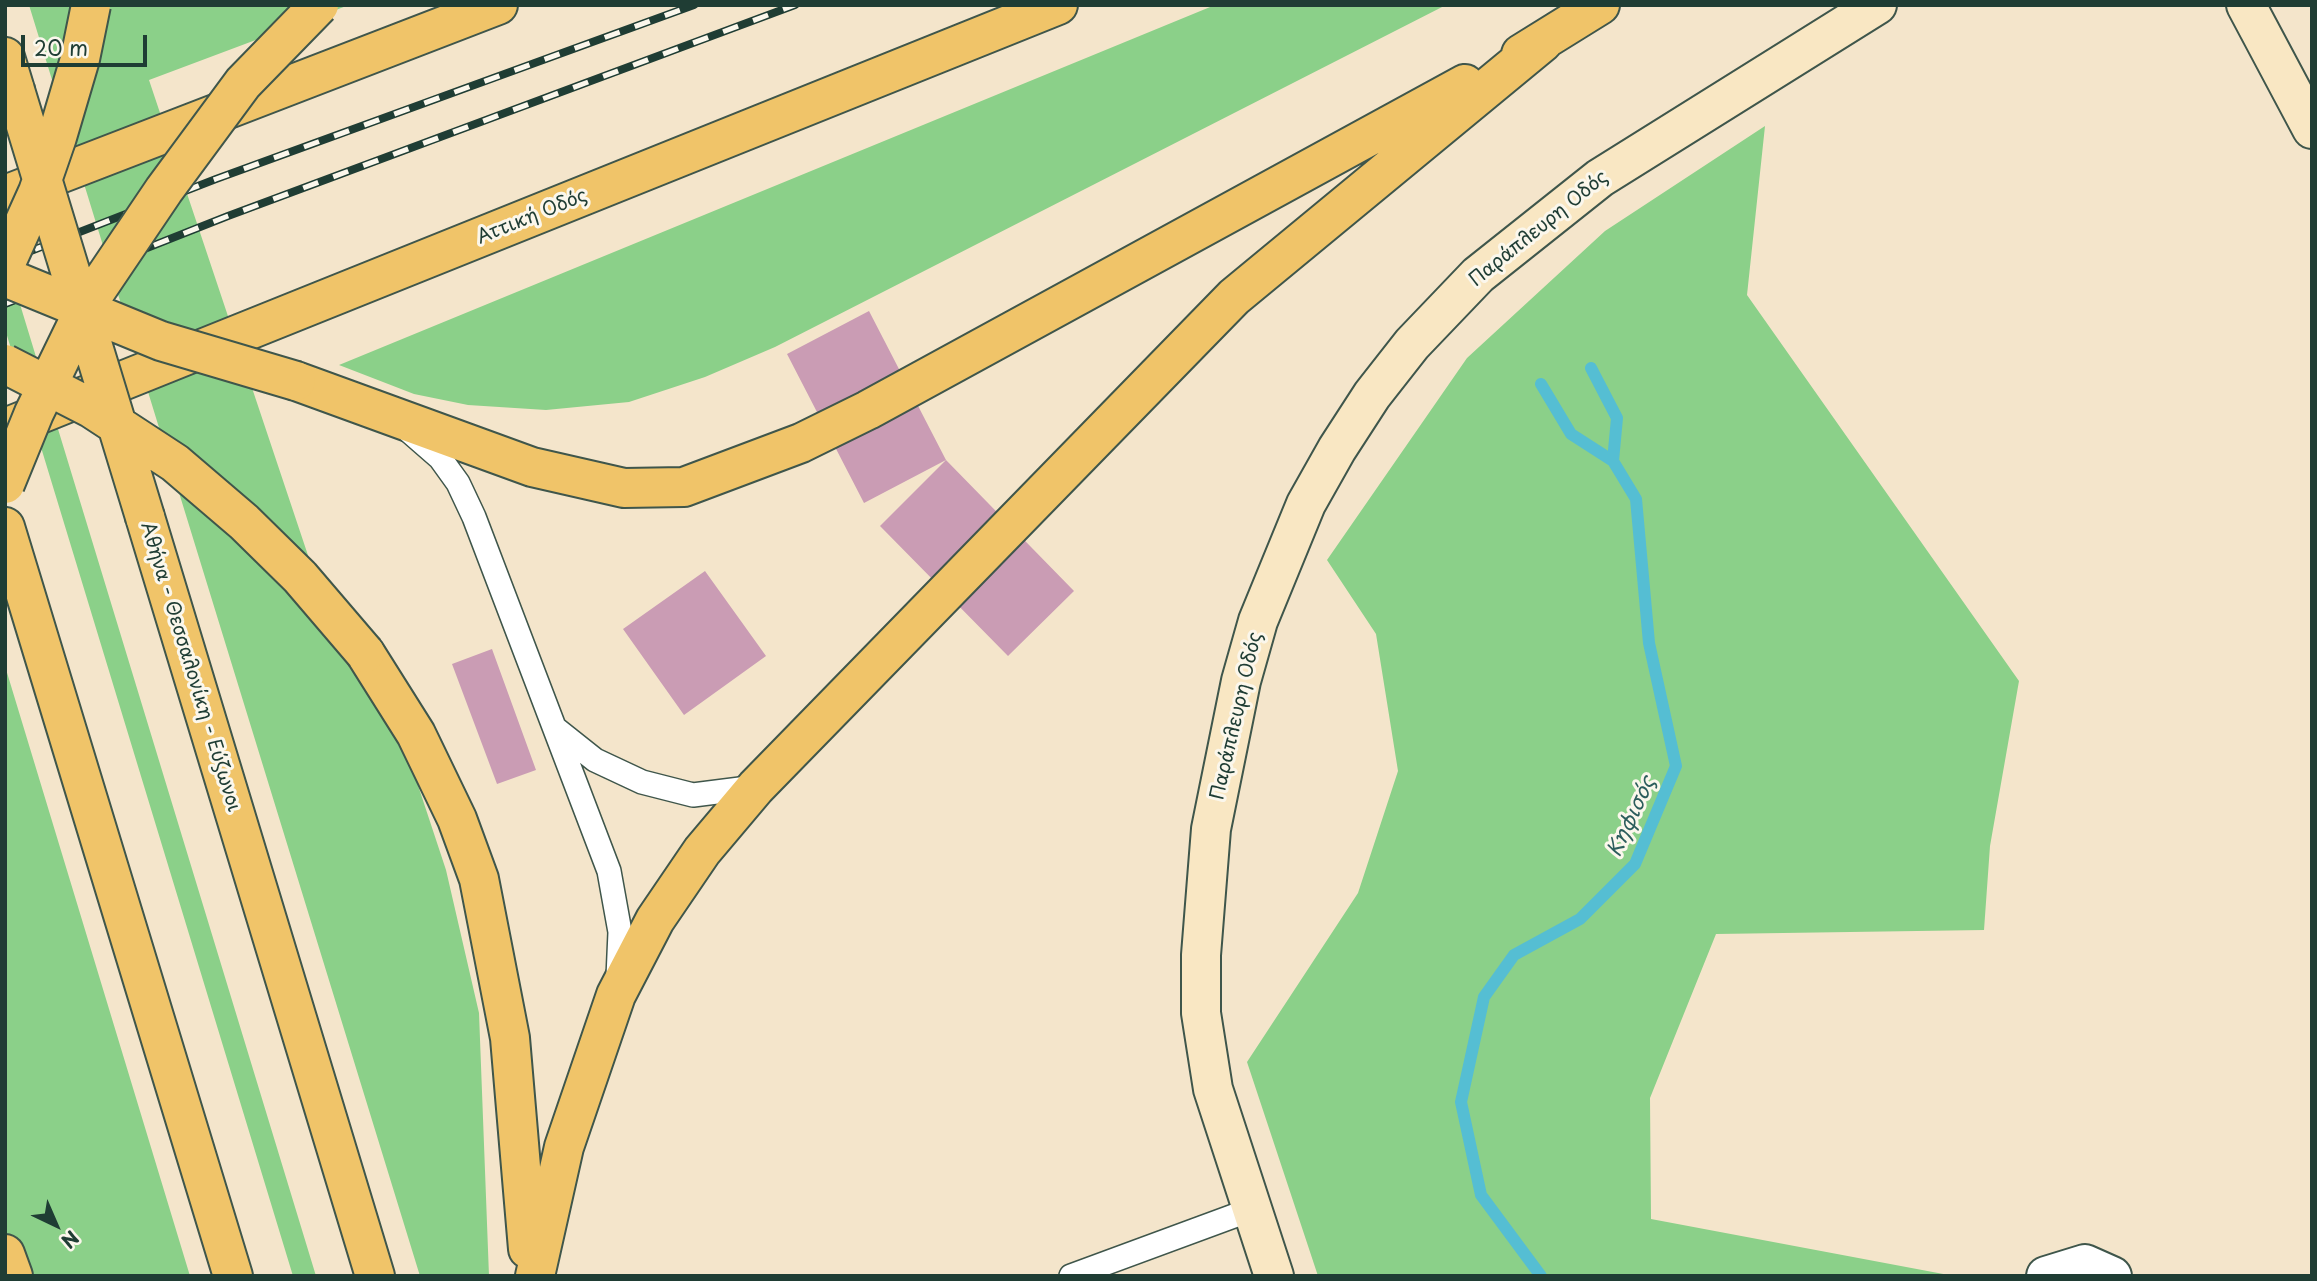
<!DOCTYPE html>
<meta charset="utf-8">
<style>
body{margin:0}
#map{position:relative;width:2317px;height:1281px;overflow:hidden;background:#f4e5cb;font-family:"Playpen Sans",sans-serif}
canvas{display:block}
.frame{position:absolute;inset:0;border:7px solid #1f3d34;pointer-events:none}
.north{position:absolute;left:21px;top:1190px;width:70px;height:70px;-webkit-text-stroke:5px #fbf7ec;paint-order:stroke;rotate:136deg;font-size:19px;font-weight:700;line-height:28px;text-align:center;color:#1f3d34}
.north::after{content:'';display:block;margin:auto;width:24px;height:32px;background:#1f3d34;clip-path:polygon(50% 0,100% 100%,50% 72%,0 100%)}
.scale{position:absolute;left:21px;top:35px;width:126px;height:32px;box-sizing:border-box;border:4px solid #1f3d34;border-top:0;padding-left:9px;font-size:21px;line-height:24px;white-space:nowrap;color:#1f3d34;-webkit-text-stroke:5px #fbf7ec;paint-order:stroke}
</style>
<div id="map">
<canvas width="2317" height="1281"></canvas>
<div class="frame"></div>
<div class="north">N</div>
<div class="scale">20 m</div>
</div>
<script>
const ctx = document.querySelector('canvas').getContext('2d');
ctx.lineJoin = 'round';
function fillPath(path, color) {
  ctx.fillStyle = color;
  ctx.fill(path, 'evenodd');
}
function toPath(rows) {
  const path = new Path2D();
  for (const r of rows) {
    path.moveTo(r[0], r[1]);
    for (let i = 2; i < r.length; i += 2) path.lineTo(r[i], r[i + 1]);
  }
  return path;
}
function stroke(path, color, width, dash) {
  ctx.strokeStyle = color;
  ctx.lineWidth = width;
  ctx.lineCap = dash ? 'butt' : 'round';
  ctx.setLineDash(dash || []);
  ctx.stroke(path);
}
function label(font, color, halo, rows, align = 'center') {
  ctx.font = font + ' "Playpen Sans",sans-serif';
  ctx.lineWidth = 6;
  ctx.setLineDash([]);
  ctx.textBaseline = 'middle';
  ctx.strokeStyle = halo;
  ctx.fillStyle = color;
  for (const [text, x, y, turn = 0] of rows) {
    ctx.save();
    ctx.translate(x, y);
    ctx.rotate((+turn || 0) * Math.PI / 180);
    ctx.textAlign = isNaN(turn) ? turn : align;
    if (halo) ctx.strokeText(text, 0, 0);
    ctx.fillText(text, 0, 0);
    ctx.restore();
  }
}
fillPath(toPath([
 [29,5,349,5,149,80,342,657,404,743,446,870,479,1013,489,1276,420,1276],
 [1215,5,1446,5,775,347,705,377,629,402,546,410,468,405,414,394,339,365],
 [1765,126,1747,295,2019,681,1990,846,1984,930,1716,934,1650,1098,1651,1219,1954,1276,1318,1276,1247,1062,1358,893,1398,771,1376,634,1327,560,1467,358,1605,231],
 [5,255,316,1276,293,1276,5,329],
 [5,666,190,1276,5,1276]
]), '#8bd089');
stroke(toPath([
 [1591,368,1617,418,1613,461],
 [1541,1276,1481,1195,1461,1102,1484,997,1514,955,1580,919,1635,864,1676,766,1649,643,1636,499,1613,461,1571,434,1541,384]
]), '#55bed3', 12);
fillPath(toPath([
 [869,311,946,460,1074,591,1008,656,880,526,946,460,864,503,787,354],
 [705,571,766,656,684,715,623,629],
 [492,649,536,770,497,784,452,664]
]), '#ca9cb4');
const lane = toPath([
 [409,431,440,458,458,483,474,517,609,871,620,932,618,977],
 [556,729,595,760,642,782,693,795,756,787],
 [1071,1276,1250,1210]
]);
const street = toPath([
 [2046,1276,2085,1264,2112,1276]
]);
const secondary = toPath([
 [2246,5,2312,129],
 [1274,1276,1213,1089,1201,1013,1201,955,1211,829,1241,681,1258,621,1306,504,1337,449,1372,395,1412,344,1478,275,1600,178,1877,5]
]);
const highway = toPath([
 [1521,54,1600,5],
 [5,57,15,90],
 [5,195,498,5],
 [296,381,532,467,624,488,684,487,801,443,868,410,1465,84],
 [5,428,1058,5],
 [145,517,375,1276],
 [5,527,233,1276],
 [365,653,416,734,457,819,479,879,510,1038,528,1249],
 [5,1254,13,1276],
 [535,1276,564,1147,616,995,655,920,702,851,756,787,1234,297,1543,42]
]);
stroke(lane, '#3f564b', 26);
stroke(street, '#3f564b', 42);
stroke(secondary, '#3f564b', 42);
stroke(highway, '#3f564b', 42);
stroke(lane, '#fff', 23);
stroke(street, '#fff', 38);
stroke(secondary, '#f9e7c3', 38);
stroke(highway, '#f0c469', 38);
const rail = toPath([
 [5,261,216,179,694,5],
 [5,304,228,216,795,5]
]);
stroke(rail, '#1f3d34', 8);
stroke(rail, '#fbf7ec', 5, [16]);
const highwayBridge = toPath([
 [15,90,145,517],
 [5,265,38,192,57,137,80,59,91,5],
 [5,277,161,341,296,381],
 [5,364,91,408,175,463,244,522,300,577,365,653],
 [5,484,34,413,87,304,164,190,243,83,319,5]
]);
stroke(highwayBridge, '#3f564b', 42, []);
stroke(highwayBridge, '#f0c469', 38);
label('19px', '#1f3d34', '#fbf7ec', [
 ["Αττική Οδός",532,217,-22],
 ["Παράπλευρη Οδός",1539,229,-39],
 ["Αθήνα - Θεσσαλονίκη - Εύζωνοι",190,667,73],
 ["Παράπλευρη Οδός",1237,716,-77]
]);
label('italic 21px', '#2c5d5c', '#fbf7ec', [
 ["Κηφισός",1632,817,-65]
]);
</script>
